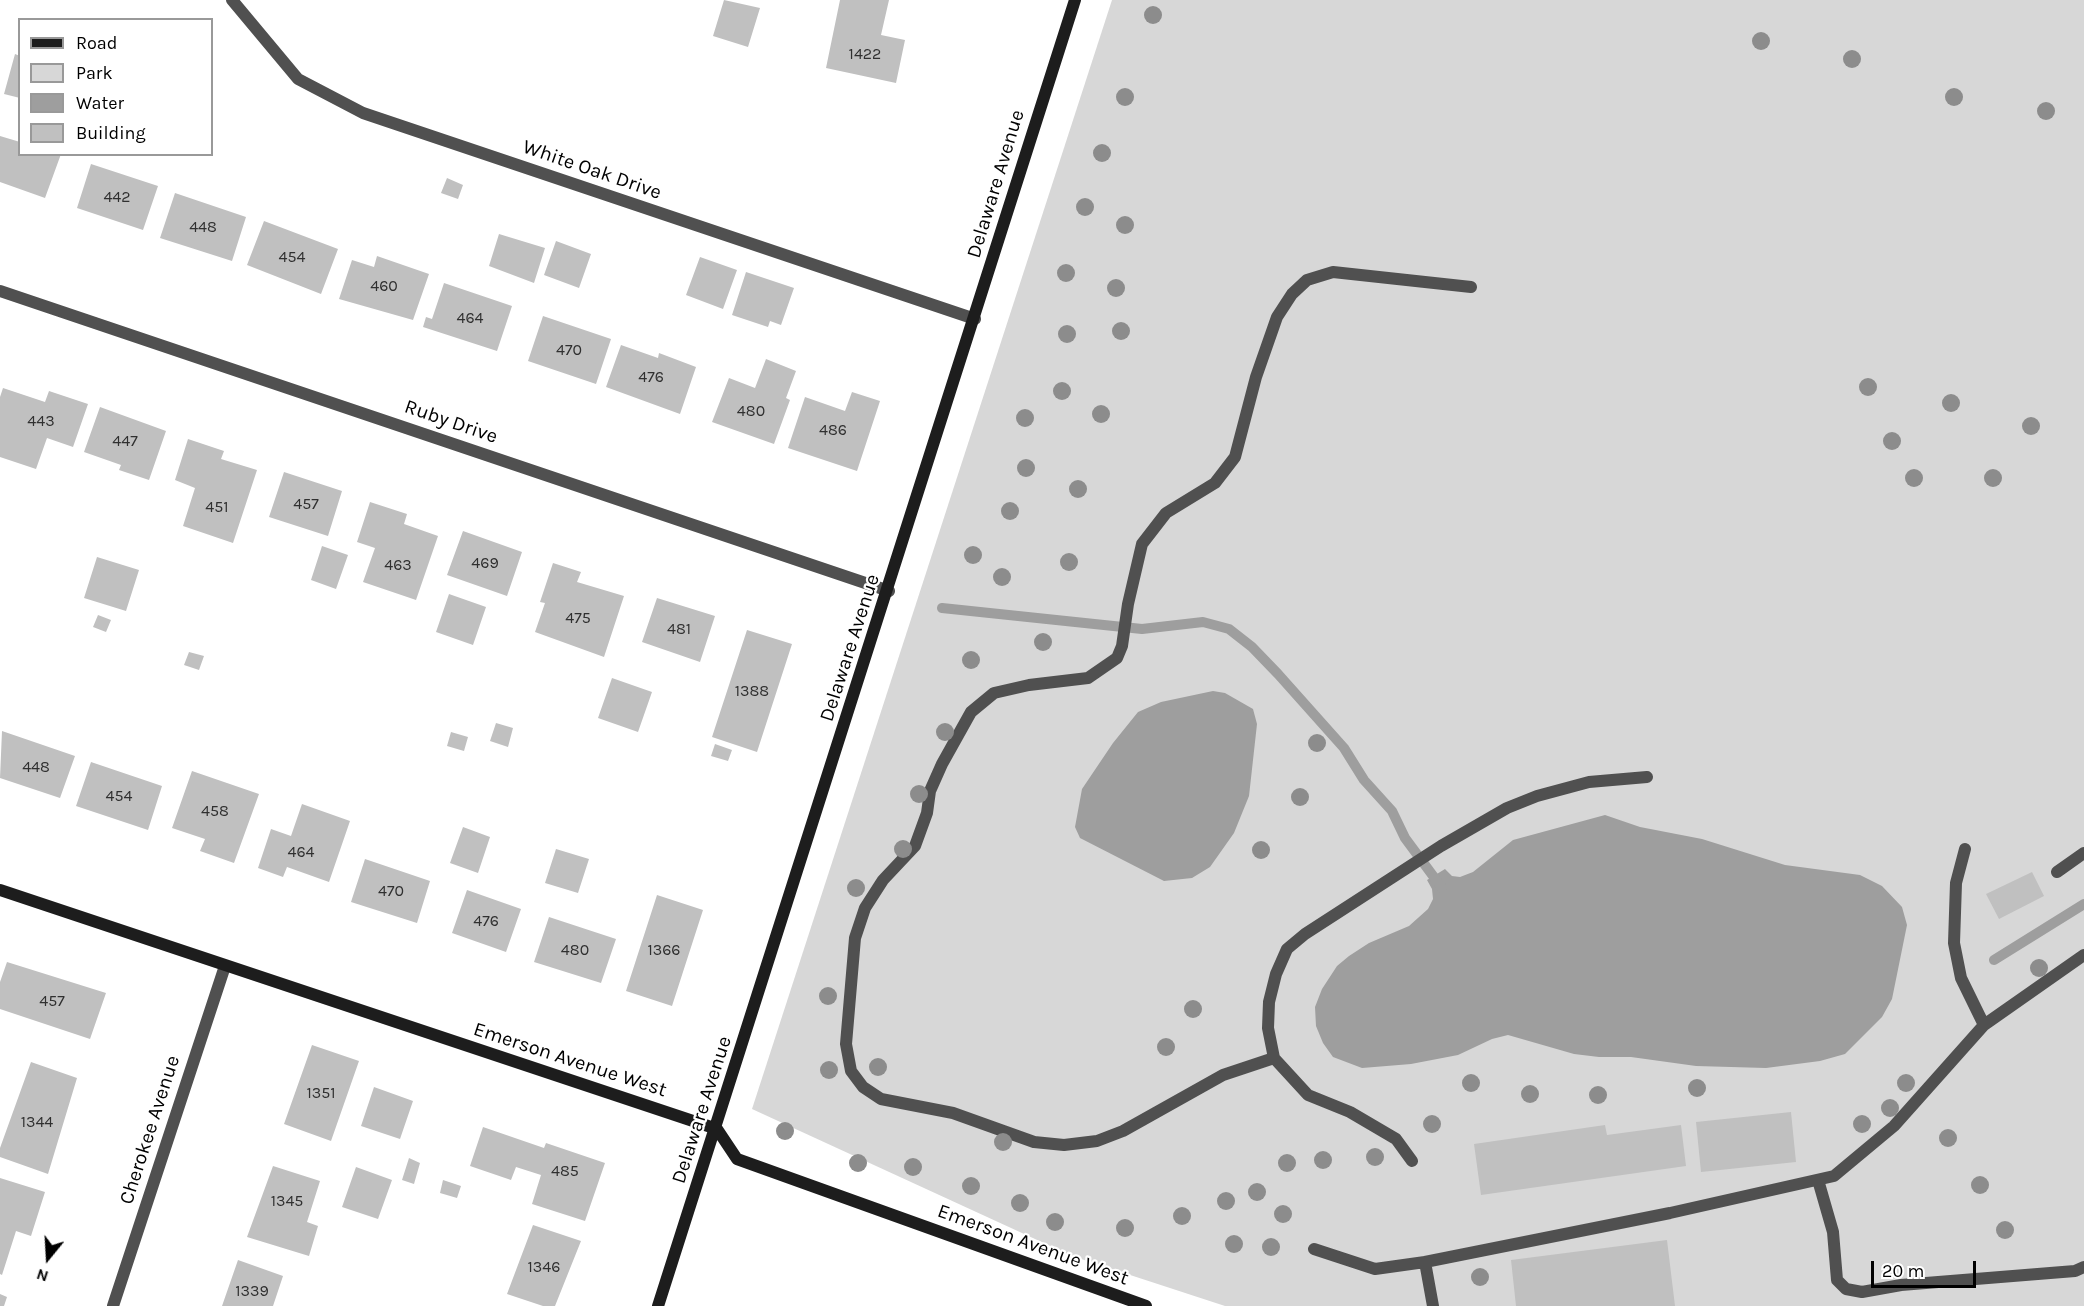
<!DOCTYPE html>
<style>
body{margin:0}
#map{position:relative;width:2084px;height:1306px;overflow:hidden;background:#fff;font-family:Karla,sans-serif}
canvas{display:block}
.legend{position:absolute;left:18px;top:18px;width:195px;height:138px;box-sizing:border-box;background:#fff;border:2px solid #999;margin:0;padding:8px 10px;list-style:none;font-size:18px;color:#000}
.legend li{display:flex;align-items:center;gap:12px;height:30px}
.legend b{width:30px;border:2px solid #999}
.north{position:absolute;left:18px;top:1228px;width:60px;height:60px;-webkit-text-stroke:4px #fff;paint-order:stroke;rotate:198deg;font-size:16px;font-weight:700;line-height:24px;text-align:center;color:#000}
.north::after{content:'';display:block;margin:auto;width:21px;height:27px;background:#000;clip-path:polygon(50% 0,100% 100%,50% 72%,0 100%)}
.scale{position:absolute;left:1871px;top:1261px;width:105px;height:27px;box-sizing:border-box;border:3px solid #000;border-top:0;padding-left:8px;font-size:18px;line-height:21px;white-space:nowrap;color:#000;-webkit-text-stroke:4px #fff;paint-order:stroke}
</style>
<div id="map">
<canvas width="2084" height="1306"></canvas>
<ul class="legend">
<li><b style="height:8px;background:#1d1d1d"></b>Road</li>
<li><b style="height:16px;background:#d7d7d7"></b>Park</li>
<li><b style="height:16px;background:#9e9e9e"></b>Water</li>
<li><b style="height:16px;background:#c0c0c0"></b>Building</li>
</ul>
<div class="north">N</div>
<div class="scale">20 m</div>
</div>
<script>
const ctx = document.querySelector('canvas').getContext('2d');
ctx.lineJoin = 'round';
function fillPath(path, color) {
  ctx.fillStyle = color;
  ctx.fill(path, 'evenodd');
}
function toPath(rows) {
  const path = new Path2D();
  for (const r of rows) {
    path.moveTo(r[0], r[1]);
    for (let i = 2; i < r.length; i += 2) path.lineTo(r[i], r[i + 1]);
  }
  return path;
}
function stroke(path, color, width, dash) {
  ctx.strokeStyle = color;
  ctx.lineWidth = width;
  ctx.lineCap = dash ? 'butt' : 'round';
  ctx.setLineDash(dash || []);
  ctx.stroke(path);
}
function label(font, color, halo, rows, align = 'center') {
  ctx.font = font + ' Karla,sans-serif';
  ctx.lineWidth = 4.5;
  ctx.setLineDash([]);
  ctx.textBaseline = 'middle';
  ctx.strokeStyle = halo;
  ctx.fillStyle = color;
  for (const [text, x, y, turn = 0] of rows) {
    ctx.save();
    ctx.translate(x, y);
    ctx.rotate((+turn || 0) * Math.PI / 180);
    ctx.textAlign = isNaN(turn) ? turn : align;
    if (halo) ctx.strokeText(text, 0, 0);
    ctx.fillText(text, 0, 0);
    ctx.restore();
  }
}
fillPath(toPath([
 [1112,0,2084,0,2084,1306,1225,1306,1072,1256,752,1109]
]), '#d7d7d7');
fillPath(toPath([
 [1213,691,1225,693,1253,709,1257,724,1249,796,1234,833,1210,867,1192,878,1164,881,1080,838,1075,827,1082,789,1113,743,1138,712,1161,702],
 [1605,815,1640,827,1702,839,1785,865,1860,875,1882,886,1902,907,1907,925,1892,999,1882,1017,1845,1054,1820,1061,1766,1068,1696,1066,1631,1057,1599,1057,1574,1054,1508,1035,1492,1039,1458,1055,1411,1064,1362,1068,1333,1057,1323,1043,1316,1026,1315,1007,1322,989,1337,966,1349,956,1369,943,1409,926,1428,909,1433,899,1432,889,1427,880,1445,869,1452,876,1460,877,1473,872,1513,840]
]), '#9e9e9e');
stroke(toPath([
 [942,608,1142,629,1203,622,1229,629,1252,647,1278,674,1344,748,1364,780,1392,811,1405,838,1442,888],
 [1994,960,2084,904]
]), '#9e9e9e', 10);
fillPath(toPath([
 [724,0,760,8,748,47,713,36],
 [840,0,889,0,881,35,905,40,896,83,826,68],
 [15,54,20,56,20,98,4,94],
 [0,136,20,142,20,154,61,154,45,198,0,182],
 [91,164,158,186,143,230,77,208],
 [447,178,463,185,458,199,441,193],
 [175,193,246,217,232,261,160,238],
 [264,221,338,249,321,294,247,265],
 [499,234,545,248,534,283,489,266],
 [556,241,591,254,579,288,544,275],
 [377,256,429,274,413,320,339,299,352,260,374,267],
 [700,257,737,270,723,309,686,295],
 [746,272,794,288,781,325,770,321,768,327,732,315],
 [444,283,512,306,497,351,423,327,426,317,432,319],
 [543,316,611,339,596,384,528,361],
 [621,345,658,358,659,353,696,367,680,414,606,387],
 [766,359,796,371,786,398,790,400,774,444,712,422,729,378,755,388],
 [3,388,45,402,49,391,88,404,73,447,47,438,36,469,0,457,0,397],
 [852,392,880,401,857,471,788,448,805,397,845,411],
 [100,407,166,431,149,480,119,470,121,465,84,452],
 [188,439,224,451,221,459,257,470,233,543,183,526,195,488,175,480],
 [284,472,342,491,328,536,269,517],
 [370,502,407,514,404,524,438,536,416,600,363,582,375,548,357,542],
 [463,531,522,552,507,596,447,575],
 [322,546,348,555,336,589,311,580],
 [97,557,139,570,126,611,84,598],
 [553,563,581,572,577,582,624,596,604,657,535,632,545,603,540,602],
 [449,594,486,607,473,645,436,632],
 [657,598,715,616,700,662,642,642],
 [98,615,111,620,106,632,93,627],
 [747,630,792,644,757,752,712,737],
 [189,652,204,656,199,670,184,665],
 [612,678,652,692,638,732,598,718],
 [496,723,513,728,508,747,490,741],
 [2,731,75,756,60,798,0,778],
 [451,732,468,737,464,751,447,746],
 [715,744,732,750,728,761,711,756],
 [91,762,162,786,148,830,76,806],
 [192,771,259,794,234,863,200,851,205,839,172,828],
 [302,804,350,821,329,882,287,867,283,877,258,868,271,829,291,836],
 [463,827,490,837,478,873,450,863],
 [556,849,589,859,578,893,545,883],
 [365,859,430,881,417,923,351,902],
 [2032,872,2044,896,1999,919,1986,894],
 [467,890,521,909,506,952,452,933],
 [657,895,703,910,672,1006,626,991],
 [549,917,616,939,601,983,534,962],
 [7,962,106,993,90,1039,0,1009,0,982],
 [312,1045,359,1061,331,1141,284,1124],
 [31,1062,77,1078,48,1174,0,1157,0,1148],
 [374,1087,413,1101,400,1139,361,1126],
 [1791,1112,1796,1162,1701,1172,1696,1122],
 [1605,1125,1607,1135,1681,1125,1686,1166,1481,1195,1474,1144],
 [483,1127,544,1148,546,1143,605,1163,585,1221,532,1204,541,1175,516,1167,511,1180,470,1166],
 [409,1158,420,1163,414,1184,402,1180],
 [273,1166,320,1181,307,1222,318,1226,309,1256,247,1237],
 [356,1167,392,1180,378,1219,342,1207],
 [0,1178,45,1192,31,1236,16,1231,2,1275,0,1274],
 [443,1180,461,1186,457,1198,440,1193],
 [533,1225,581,1241,555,1306,543,1306,507,1294],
 [1667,1240,1675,1306,1516,1306,1511,1260],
 [238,1260,283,1276,273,1306,222,1306],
 [0,1294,7,1297,4,1306,0,1306]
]), '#c0c0c0');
stroke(toPath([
 [1965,849,1956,883,1954,943,1961,978,1984,1025],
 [2057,872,2084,853],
 [1274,1058,1223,1075,1123,1131,1097,1141,1064,1145,1034,1142,953,1113,881,1099,863,1087,851,1071,846,1044,855,938,865,908,883,880,915,846,927,813,930,791,942,764,971,712,994,693,1029,685,1088,678,1117,658,1122,646,1128,604,1142,544,1166,513,1215,483,1235,457,1256,377,1277,317,1292,294,1307,280,1333,272,1471,287],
 [1412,1161,1396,1139,1350,1112,1308,1095,1274,1058,1268,1028,1269,1002,1276,974,1287,949,1305,934,1441,846,1507,808,1537,796,1589,782,1647,777],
 [1818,1180,1833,1232,1837,1280,1846,1289,1862,1292,1901,1285,2075,1271,2084,1267],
 [1314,1249,1375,1269,1425,1262],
 [1433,1306,1425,1262,1670,1213,1834,1176,1894,1126,1984,1025,2084,955]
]), '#505050', 12);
stroke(toPath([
 [232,0,298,79,363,113,975,319],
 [0,291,889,591],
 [113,1306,225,966]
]), '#505050', 12);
stroke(toPath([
 [0,890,717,1129,737,1159,1146,1306],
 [658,1306,1075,0]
]), '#1d1d1d', 12);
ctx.fillStyle = '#8c8c8c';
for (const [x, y] of [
 [1153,15],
 [1761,41],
 [1852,59],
 [1125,97],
 [1954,97],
 [2046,111],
 [1102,153],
 [1085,207],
 [1125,225],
 [1066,273],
 [1116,288],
 [1121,331],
 [1067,334],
 [1868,387],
 [1062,391],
 [1951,403],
 [1101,414],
 [1025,418],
 [2031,426],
 [1892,441],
 [1026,468],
 [1914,478],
 [1993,478],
 [1078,489],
 [1010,511],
 [973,555],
 [1069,562],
 [1002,577],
 [1043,642],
 [971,660],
 [945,732],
 [1317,743],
 [919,794],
 [1300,797],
 [903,849],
 [1261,850],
 [856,888],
 [2039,968],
 [828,996],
 [1193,1009],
 [1166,1047],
 [878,1067],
 [829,1070],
 [1471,1083],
 [1906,1083],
 [1697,1088],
 [1530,1094],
 [1598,1095],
 [1890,1108],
 [1432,1124],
 [1862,1124],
 [785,1131],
 [1948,1138],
 [1003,1142],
 [1375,1157],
 [1323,1160],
 [858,1163],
 [1287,1163],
 [913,1167],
 [1980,1185],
 [971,1186],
 [1257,1192],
 [1226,1201],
 [1020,1203],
 [1283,1214],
 [1182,1216],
 [1055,1222],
 [1125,1228],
 [2005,1230],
 [1234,1244],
 [1271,1247],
 [1480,1277]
]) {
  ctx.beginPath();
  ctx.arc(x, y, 9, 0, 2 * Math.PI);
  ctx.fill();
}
label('16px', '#303030', null, [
 ["1422",865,54],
 ["442",117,197],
 ["448",203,227],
 ["454",292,257],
 ["460",384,286],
 ["464",470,318],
 ["470",569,350],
 ["476",651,377],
 ["480",751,411],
 ["443",41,421],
 ["486",833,430],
 ["447",125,441],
 ["457",306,504],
 ["451",217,507],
 ["469",485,563],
 ["463",398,565],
 ["475",578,618],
 ["481",679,629],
 ["1388",752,691],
 ["448",36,767],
 ["454",119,796],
 ["458",215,811],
 ["464",301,852],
 ["470",391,891],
 ["476",486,921],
 ["480",575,950],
 ["1366",664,950],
 ["457",52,1001],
 ["1351",321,1093],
 ["1344",37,1122],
 ["485",565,1171],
 ["1345",287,1201],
 ["1346",544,1267],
 ["1339",252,1291]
]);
label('20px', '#000', '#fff', [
 ["White Oak Drive",592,170,19],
 ["Delaware Avenue",996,184,-73],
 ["Ruby Drive",451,422,19],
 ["Delaware Avenue",850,648,-72],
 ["Emerson Avenue West",570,1060,18],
 ["Delaware Avenue",702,1110,-72],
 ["Cherokee Avenue",150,1130,-72],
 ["Emerson Avenue West",1033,1245,20]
]);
</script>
